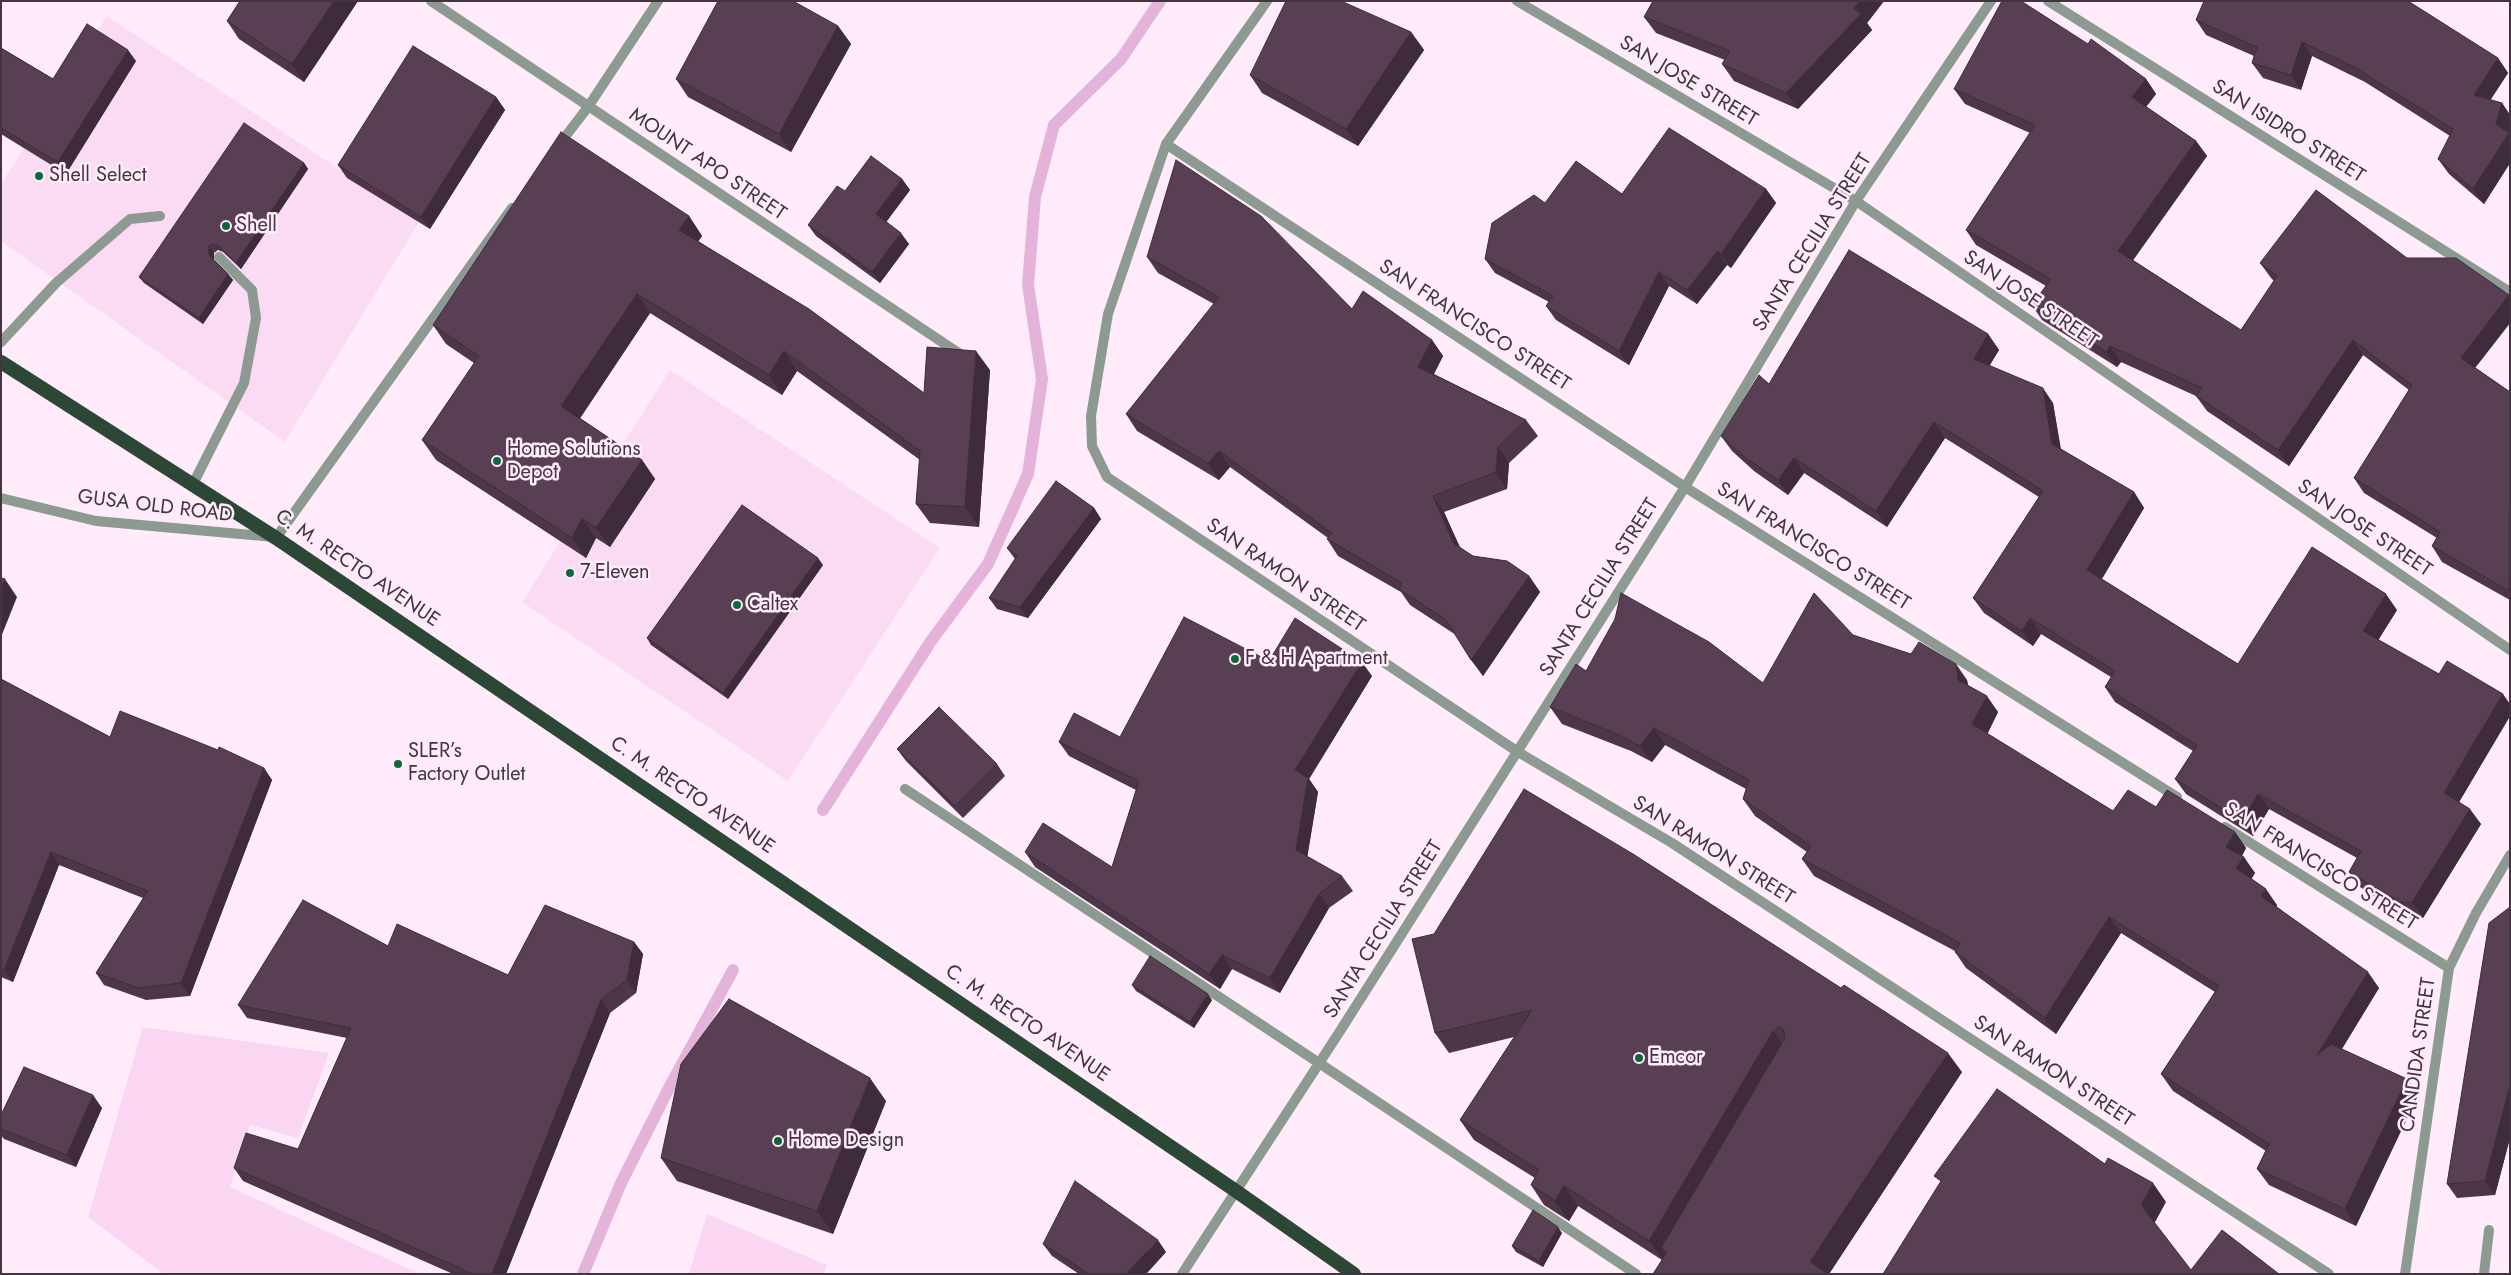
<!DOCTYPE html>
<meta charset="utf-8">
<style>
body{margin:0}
#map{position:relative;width:2511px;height:1275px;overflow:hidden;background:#ffebfa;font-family:Jost,sans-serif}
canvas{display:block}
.frame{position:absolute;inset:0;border:2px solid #42353f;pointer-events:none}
</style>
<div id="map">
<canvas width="2511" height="1275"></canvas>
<div class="frame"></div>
</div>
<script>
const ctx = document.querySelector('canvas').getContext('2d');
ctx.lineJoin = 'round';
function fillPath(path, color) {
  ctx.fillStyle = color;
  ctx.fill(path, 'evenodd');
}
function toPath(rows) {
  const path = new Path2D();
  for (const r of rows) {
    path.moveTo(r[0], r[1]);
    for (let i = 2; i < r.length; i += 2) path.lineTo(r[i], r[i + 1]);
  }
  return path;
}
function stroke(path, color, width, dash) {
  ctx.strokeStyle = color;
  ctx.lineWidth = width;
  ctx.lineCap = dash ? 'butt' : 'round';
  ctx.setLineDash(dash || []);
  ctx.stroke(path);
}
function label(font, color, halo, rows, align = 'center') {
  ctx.font = font + ' Jost,sans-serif';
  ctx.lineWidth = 5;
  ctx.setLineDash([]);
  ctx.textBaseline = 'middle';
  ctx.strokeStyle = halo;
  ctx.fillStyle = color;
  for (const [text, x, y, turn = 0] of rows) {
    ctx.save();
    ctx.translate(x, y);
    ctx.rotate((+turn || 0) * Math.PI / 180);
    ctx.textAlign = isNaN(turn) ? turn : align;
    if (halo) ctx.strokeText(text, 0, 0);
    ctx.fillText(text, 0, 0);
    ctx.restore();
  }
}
fillPath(toPath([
 [107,16,419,222,285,442,1,241,1,184],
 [670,370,940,548,788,781,522,602]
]), '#fbdbf3');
fillPath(toPath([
 [143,1027,329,1053,298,1138,250,1125,230,1187,420,1274,164,1274,88,1217],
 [707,1214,827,1265,824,1274,689,1274]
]), '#fbd6f2');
stroke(toPath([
 [823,810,931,641,988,564,1028,474,1042,379,1028,285,1035,197,1054,125,1121,59,1160,1],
 [583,1274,621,1183,670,1086,733,970]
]), '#e4b3d9', 12);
stroke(toPath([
 [588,107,658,1],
 [1,342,56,283,130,219,160,216],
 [193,484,244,383,256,318,252,290,219,257],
 [1319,1063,1636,1274],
 [1182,1274,1236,1191],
 [2484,1274,2489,1230]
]), '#8d9a91', 10);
stroke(toPath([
 [431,1,963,356],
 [1267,1,1166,144,1108,314,1091,416,1092,446,1107,477,1518,752,1672,843,2329,1274],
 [1517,1,1856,201,2510,650],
 [2048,1,2510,292],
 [1166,144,1685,487,2177,797],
 [558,146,588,107],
 [276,538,512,208],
 [905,789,1319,1063],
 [2225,827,2449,968],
 [1236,1191,1342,1028,1685,487,1856,201,1991,1],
 [2405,1274,2449,968,2476,913,2510,855]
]), '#8d9a91', 10);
stroke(toPath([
 [1,498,96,521,274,537]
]), '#8d9a91', 10);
stroke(toPath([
 [1,362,276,538,1236,1191,1354,1274]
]), '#2c4736', 14);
fillPath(toPath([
 [240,1,358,1,304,82,239,39,227,21],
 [1653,1,1884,1,1867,23,1872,30,1798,109,1734,81,1722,64,1725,60,1656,33,1644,17],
 [2196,20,2498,58,2508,73,2490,100,2502,103,2510,115,2510,127,2508,133,2510,135,2510,163,2484,204,2449,174,2438,159,2450,136,2365,82,2312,56,2301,90,2263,78,2252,63,2254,56,2206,35],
 [838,26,851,44,791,152,688,97,676,79],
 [1411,32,1424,50,1358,146,1262,93,1250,75],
 [2088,44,2146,79,2156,94,2146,107,2196,141,2207,156,2133,260,2241,330,2274,281,2271,278,2260,263,2407,258,2510,296,2510,323,2475,368,2510,392,2510,600,2442,562,2432,546,2437,538,2364,493,2354,478,2409,390,2363,355,2289,466,2207,411,2196,396,2121,362,2117,367,2042,320,2032,305,2046,286,1976,245,1966,230,2030,133,1965,104,1954,89],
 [1,48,53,79,136,61,66,174,1,134],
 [496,97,505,110,430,229,347,178,338,165],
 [304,163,308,169,241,269,223,252,218,250,214,253,214,260,228,274,233,280,203,324,144,283,139,277],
 [902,179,910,190,886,222,909,244,880,283,816,236,808,225,845,191],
 [1766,189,1776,203,1731,268,1727,265,1697,304,1669,286,1629,365,1556,320,1546,306,1549,302,1495,273,1485,259,1545,203,1622,194],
 [689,216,702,236,698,241,924,393,990,370,979,527,930,523,916,504,920,460,797,371,782,395,650,313,580,418,642,460,655,479,610,547,596,538,586,558,436,460,422,440,474,363,446,344,433,325],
 [1147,257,1352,309,1432,340,1443,356,1434,374,1526,420,1538,436,1509,463,1507,489,1444,512,1460,547,1473,556,1529,576,1540,592,1483,676,1456,635,1410,605,1401,592,1338,556,1327,539,1328,538,1230,467,1219,480,1137,431,1126,414,1214,304,1158,273],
 [1988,334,1999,350,1989,366,2053,403,2061,449,2134,492,2144,508,2102,579,2238,664,2397,610,2378,640,2439,674,2510,704,2510,716,2459,802,2481,824,2423,918,2410,918,2360,887,2349,872,2357,858,2269,809,2253,836,2186,794,2175,779,2193,751,2115,702,2105,687,2111,677,2041,634,2033,646,1984,613,1973,598,2039,497,1945,438,1887,527,1804,473,1788,495,1754,471,1732,451,1721,436,1769,384],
 [1094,508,1101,519,1028,618,997,609,989,598,1015,559,1007,548],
 [823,565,728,699,651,645,647,638],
 [1853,635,1967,680,1968,685,1998,712,1987,734,2113,811,2156,807,2235,832,2246,848,2242,856,2255,873,2251,879,2277,905,2276,906,2379,988,2342,1049,2418,1095,2356,1226,2269,1185,2257,1169,2266,1151,2173,1091,2161,1074,2215,992,2121,933,2056,1034,1966,968,1955,952,1955,951,1814,876,1802,859,1807,852,1755,816,1743,799,1746,789,1665,745,1652,762,1631,751,1562,724,1550,707,1586,671,1763,683],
 [1269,661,1372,676,1309,779,1318,792,1307,857,1342,876,1353,891,1329,908,1280,993,1232,969,1220,989,1035,867,1025,852,1112,867,1136,790,1069,756,1059,742,1120,737],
 [1,679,110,737,264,768,272,780,190,996,146,1000,104,985,96,973,143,898,59,865,13,982,1,977],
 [897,749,997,764,1005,776,963,818,906,761],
 [2510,907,2510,1138,2495,1195,2457,1198,2447,1184],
 [1434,934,1962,1072,1829,1274,1653,1274,1662,1260,1578,1206,1569,1221,1544,1205,1531,1185,1535,1178,1474,1140,1460,1120,1514,1037,1449,1053,1435,1033],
 [634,942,643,954,636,993,610,1013,506,1274,453,1274,243,1181,234,1168,298,1149,347,1038,247,1018,238,1005,388,946,508,975],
 [1132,985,1212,1000,1194,1028,1136,991],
 [886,1101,833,1234,677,1181,661,1158],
 [102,1108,76,1167,4,1139,1,1135,1,1115],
 [1562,1233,1543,1267,1516,1252,1512,1246],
 [1043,1244,1166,1252,1146,1274,1079,1274,1052,1256]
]), '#4d3647');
fillPath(toPath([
 [334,1,358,1,304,82,292,64],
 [1860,1,1884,1,1867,23,1872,30,1798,109,1786,93],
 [838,26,851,44,791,152,779,134],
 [1411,32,1424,50,1358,146,1346,129],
 [2302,42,2312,56,2301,90,2291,75],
 [128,50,136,61,66,174,58,162],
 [2498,58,2508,73,2484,110,2474,95],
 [2146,79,2156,94,2142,112,2132,97],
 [496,97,505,110,430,229,421,217],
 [2502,103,2510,115,2510,127,2508,135,2509,133,2510,135,2510,163,2484,204,2473,189,2496,124],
 [2196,141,2207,156,2129,266,2118,251],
 [304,163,308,169,241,269,236,263],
 [902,179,910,190,884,225,876,214],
 [1766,189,1776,203,1731,268,1721,254],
 [689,216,702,236,693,249,679,230],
 [901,233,909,244,880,283,872,272],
 [209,246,214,253,214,261,209,255],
 [1718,251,1727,265,1697,304,1687,290],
 [1659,272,1669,286,1629,365,1619,351],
 [228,274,233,280,203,324,199,318],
 [637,294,650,313,575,426,561,406],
 [2509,295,2510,296,2510,323,2471,373,2461,358],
 [1988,334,1999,350,1984,375,1974,359],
 [1432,340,1443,356,1429,383,1418,367],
 [2353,340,2363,355,2289,466,2278,450],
 [2110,346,2121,362,2117,367,2106,352],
 [784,351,797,371,782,395,769,375],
 [976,351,990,370,979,527,965,507],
 [2043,388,2053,403,2062,459,2052,444],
 [1934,422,1945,438,1887,527,1876,511],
 [1498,447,1509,463,1507,489,1496,472],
 [1219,451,1230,467,1219,480,1208,463],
 [1794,458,1804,473,1788,495,1778,480],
 [642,460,655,479,610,547,596,528],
 [2134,492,2144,508,2098,585,2087,570],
 [1433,496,1444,512,1465,560,1454,544],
 [1094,508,1101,519,1028,618,1020,607],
 [582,518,596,538,586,558,572,538],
 [818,558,823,565,728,699,723,693],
 [1529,576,1540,592,1483,676,1471,660],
 [5,579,17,597,1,637,1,588],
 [2386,594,2397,610,2374,647,2363,631],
 [2030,618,2041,634,2033,646,2022,631],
 [1362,662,1372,676,1309,779,1318,792,1306,865,1296,850,1295,770],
 [1956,664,1967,680,1970,696,1958,680],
 [2503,694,2510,704,2510,716,2455,809,2444,793],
 [1987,696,1998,712,1984,741,1972,724],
 [1654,728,1665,745,1652,762,1640,746],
 [264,768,272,780,190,996,181,983],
 [2258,794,2269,809,2253,836,2242,821],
 [2470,809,2481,824,2423,918,2412,902],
 [2235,832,2246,848,2238,863,2226,847],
 [51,852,59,865,13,982,4,970],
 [2244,857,2255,873,2248,885,2236,868],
 [2266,889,2277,905,2273,912,2261,896],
 [1319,894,1329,908,1280,993,1270,978],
 [2109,917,2121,933,2056,1034,2045,1018],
 [634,942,643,954,636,993,627,980],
 [1222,955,1232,969,1220,989,1209,974],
 [2368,972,2379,988,2328,1071,2317,1055],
 [1208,994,1212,1000,1194,1028,1190,1022],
 [601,1000,610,1013,506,1274,492,1274],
 [1773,1031,1787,1050,1661,1248,1666,1256,1663,1260,1649,1241],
 [1948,1053,1962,1072,1829,1274,1818,1274,1810,1262],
 [870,1078,886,1101,833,1234,817,1211],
 [2407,1079,2418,1095,2356,1226,2345,1209],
 [2510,1085,2510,1138,2495,1195,2485,1181],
 [93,1095,102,1108,76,1167,67,1155],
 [2153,1183,2166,1202,2154,1224,2141,1205],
 [1564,1186,1578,1206,1569,1221,1555,1201],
 [1558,1227,1562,1233,1543,1267,1539,1261],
 [1158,1240,1166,1252,1146,1274,1126,1274]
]), '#3e2c3a');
const building = toPath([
 [240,1,334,1,292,64,227,21,240,1],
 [718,1,793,1,838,26,779,134,676,79,718,1],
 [1286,1,1341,1,1411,32,1346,129,1250,75,1286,1],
 [1653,1,1860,1,1854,8,1861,14,1786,93,1722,64,1730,51,1644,17,1653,1],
 [2002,1,2021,1,2088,44,2091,39,2146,79,2132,97,2196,141,2118,251,2241,330,2277,276,2260,263,2316,190,2407,258,2456,258,2509,295,2461,358,2510,392,2509,591,2432,546,2440,532,2354,478,2412,385,2353,340,2278,450,2196,396,2202,388,2110,346,2106,352,2032,305,2051,279,1966,230,2035,125,1954,89,2002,1],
 [2204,1,2408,1,2498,58,2474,95,2502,103,2496,124,2509,133,2473,189,2438,159,2453,129,2354,67,2302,42,2291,75,2252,63,2257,47,2196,20,2204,1],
 [87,24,128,50,58,162,1,128,1,48,53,79,87,24],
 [413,46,496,97,421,217,338,165,413,46],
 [244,123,304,163,236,263,219,246,213,244,209,246,209,255,228,274,199,318,139,277,244,123],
 [1669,128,1766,189,1721,254,1718,251,1687,290,1659,272,1619,351,1546,306,1553,296,1485,259,1492,223,1534,195,1545,203,1576,161,1622,194,1669,128],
 [561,132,689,216,679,230,809,309,924,393,927,347,976,351,965,507,916,504,920,451,784,351,769,375,637,294,561,406,642,460,596,528,582,518,572,538,422,440,479,356,433,325,561,132],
 [871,156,902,179,876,214,901,233,872,272,808,225,837,186,845,191,871,156],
 [1176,160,1261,216,1352,309,1363,291,1432,340,1418,367,1526,420,1498,447,1496,472,1433,496,1454,544,1473,556,1507,561,1529,576,1471,660,1446,620,1399,589,1402,583,1327,539,1332,533,1219,451,1208,463,1126,414,1219,297,1147,257,1176,160],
 [1849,250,1988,334,1974,359,2043,388,2052,444,2134,492,2087,570,2238,664,2312,547,2386,594,2363,631,2439,674,2447,661,2503,694,2444,793,2470,809,2412,902,2400,902,2349,872,2361,851,2258,794,2242,821,2175,779,2197,745,2105,687,2115,671,2030,618,2022,631,1973,598,2043,491,1934,422,1876,511,1794,458,1778,480,1743,456,1721,436,1759,375,1769,384,1849,250],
 [1056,481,1094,508,1020,607,989,598,1017,556,1007,548,1056,481],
 [742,505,818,558,723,693,647,638,742,505],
 [1,578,5,579,1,588,1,578],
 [1621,593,1709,642,1763,683,1814,593,1853,635,1911,654,1919,642,1956,664,1958,680,1987,696,1972,724,2113,811,2128,790,2156,807,2167,790,2235,832,2226,847,2244,857,2236,868,2266,889,2261,896,2368,972,2317,1055,2331,1044,2407,1079,2345,1209,2257,1169,2269,1144,2161,1074,2219,986,2109,917,2045,1018,1955,952,1960,943,1802,859,1811,846,1743,799,1749,780,1654,728,1640,746,1619,735,1550,707,1576,664,1586,671,1615,619,1621,593],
 [1184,617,1269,661,1295,618,1362,662,1295,770,1308,778,1296,850,1342,876,1319,894,1270,978,1222,955,1209,974,1025,852,1043,823,1112,867,1139,781,1059,742,1074,713,1120,737,1184,617],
 [1,679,110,737,120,711,218,750,219,747,264,768,181,983,138,988,96,973,148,891,51,852,4,970,1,969,1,679],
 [939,707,997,764,955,806,897,749,939,707],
 [1524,789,1633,854,1841,988,1844,985,1948,1053,1810,1262,1828,1274,1653,1274,1667,1252,1661,1248,1785,1038,1783,1029,1779,1027,1773,1031,1649,1241,1564,1186,1555,1201,1531,1185,1539,1170,1460,1120,1532,1010,1435,1033,1412,939,1434,934,1524,789],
 [303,900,388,946,397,924,508,975,545,905,634,942,627,980,601,1000,492,1274,473,1274,234,1168,246,1133,298,1149,351,1028,238,1005,303,900],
 [2510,907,2510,1085,2485,1181,2447,1184,2489,923,2510,907],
 [1150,956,1208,994,1190,1022,1132,985,1150,956],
 [729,999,870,1078,817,1211,661,1158,681,1064,729,999],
 [24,1067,93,1095,67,1155,1,1129,1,1115,24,1067],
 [1997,1089,2105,1164,2108,1158,2153,1183,2141,1205,2191,1270,2222,1230,2279,1274,1883,1274,1941,1181,1934,1176,1997,1089],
 [1075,1181,1158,1240,1126,1274,1089,1274,1043,1244,1075,1181],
 [1533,1210,1558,1227,1539,1261,1512,1246,1533,1210]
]);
fillPath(building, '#593f53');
stroke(building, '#3e2c3a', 1);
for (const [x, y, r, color] of [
 [39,176,5,"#0b683c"],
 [226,226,5,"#0b683c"],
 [497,461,5,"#0b683c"],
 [570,573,5,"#0b683c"],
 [737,605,5,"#0b683c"],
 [1235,659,5,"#0b683c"],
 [398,764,5,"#0b683c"],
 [1639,1058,5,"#0b683c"],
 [778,1141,5,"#0b683c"]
]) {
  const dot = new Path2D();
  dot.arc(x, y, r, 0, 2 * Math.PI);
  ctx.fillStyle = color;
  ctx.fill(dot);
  stroke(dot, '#ffebfa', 2);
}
label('20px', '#42353f', '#ffebfa', [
 ["SAN JOSE STREET",1688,82,31],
 ["SAN ISIDRO STREET",2288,132,32],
 ["MOUNT APO STREET",707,165,34],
 ["SANTA CECILIA STREET",1813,243,-58],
 ["SAN JOSE STREET",2030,300,34],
 ["SAN FRANCISCO STREET",1474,326,33],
 ["GUSA OLD ROAD",155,507,7],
 ["SAN JOSE STREET",2364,529,34],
 ["SAN FRANCISCO STREET",1813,547,32],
 ["C. M. RECTO AVENUE",357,569,34],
 ["SAN RAMON STREET",1285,576,34],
 ["SANTA CECILIA STREET",1600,588,-58],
 ["C. M. RECTO AVENUE",692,796,34],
 ["SAN RAMON STREET",1713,851,32],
 ["SAN FRANCISCO STREET",2320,867,32],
 ["SANTA CECILIA STREET",1384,930,-58],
 ["C. M. RECTO AVENUE",1027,1024,34],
 ["CANDIDA STREET",2419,1055,-82],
 ["SAN RAMON STREET",2053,1072,33]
]);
label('20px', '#42353f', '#ffebfa', [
 ["Shell Select",49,176],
 ["Shell",236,226],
 ["Home Solutions",507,450],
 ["Depot",507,473],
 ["7-Eleven",580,573],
 ["Caltex",747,605],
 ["F & H Apartment",1245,659],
 ["SLER’s",408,752],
 ["Factory Outlet",408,775],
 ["Emcor",1649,1058],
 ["Home Design",788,1141]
], 'left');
</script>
